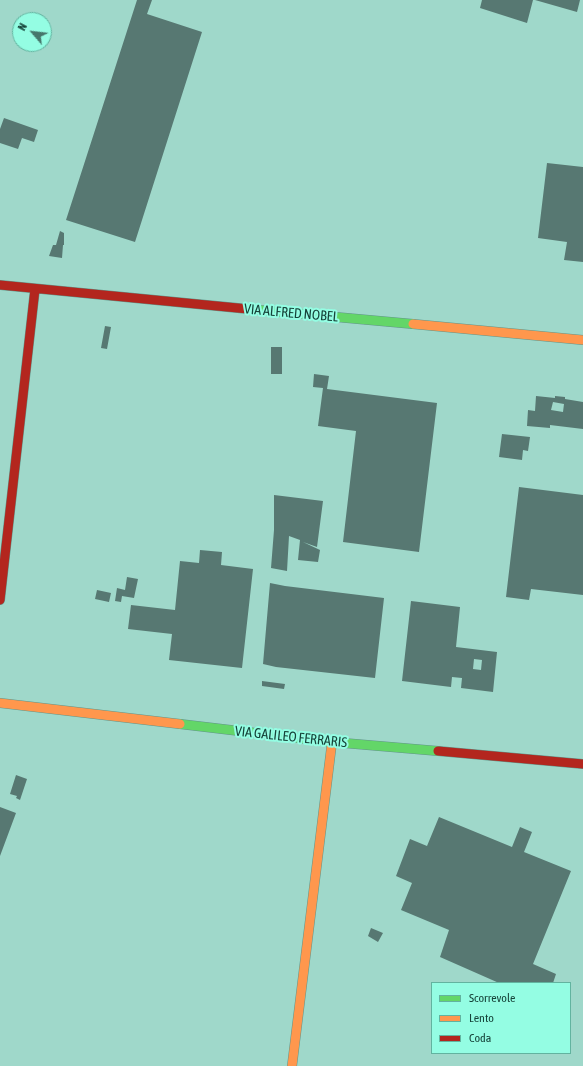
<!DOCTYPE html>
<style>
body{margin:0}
#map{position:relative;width:583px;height:1066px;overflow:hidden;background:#9fd8ca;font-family:"Asap Condensed",sans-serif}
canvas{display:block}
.legend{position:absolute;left:431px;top:982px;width:140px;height:72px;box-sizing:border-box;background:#94fde3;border:1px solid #62b39f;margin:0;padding:5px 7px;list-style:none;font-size:12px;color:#164339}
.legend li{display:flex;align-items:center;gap:8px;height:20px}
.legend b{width:20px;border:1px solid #62b39f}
.north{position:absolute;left:12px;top:12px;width:40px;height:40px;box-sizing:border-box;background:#94fde3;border:1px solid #62b39f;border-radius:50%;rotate:298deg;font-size:11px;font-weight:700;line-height:16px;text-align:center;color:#164339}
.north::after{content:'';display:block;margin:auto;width:14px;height:18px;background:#46776c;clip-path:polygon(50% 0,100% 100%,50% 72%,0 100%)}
</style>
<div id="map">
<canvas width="583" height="1066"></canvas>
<ul class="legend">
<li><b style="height:5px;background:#63d668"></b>Scorrevole</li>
<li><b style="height:5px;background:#ff974d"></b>Lento</li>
<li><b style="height:5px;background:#b3261e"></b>Coda</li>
</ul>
<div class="north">N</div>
</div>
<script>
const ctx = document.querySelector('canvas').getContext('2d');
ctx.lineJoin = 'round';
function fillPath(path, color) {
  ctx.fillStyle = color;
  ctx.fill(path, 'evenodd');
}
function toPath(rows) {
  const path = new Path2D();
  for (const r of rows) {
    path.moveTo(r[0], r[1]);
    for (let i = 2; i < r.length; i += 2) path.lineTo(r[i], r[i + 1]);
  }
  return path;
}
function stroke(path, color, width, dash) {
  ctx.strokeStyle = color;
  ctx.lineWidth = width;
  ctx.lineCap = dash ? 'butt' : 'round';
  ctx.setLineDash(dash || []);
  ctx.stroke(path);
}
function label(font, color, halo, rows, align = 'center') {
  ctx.font = font + ' "Asap Condensed",sans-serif';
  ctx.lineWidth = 4;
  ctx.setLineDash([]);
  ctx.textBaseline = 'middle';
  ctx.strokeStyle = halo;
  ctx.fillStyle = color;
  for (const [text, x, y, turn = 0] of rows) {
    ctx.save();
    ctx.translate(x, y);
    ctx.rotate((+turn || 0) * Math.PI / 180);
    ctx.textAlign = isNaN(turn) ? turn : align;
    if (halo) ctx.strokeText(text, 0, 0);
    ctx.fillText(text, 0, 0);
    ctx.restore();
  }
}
fillPath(toPath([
 [137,0,152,0,147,14,202,32,135,242,66,220],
 [482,0,533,0,527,23,480,8],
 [535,0,580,0,577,12],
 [4,118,38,130,34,142,22,138,18,149,0,143,0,129],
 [547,163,583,167,583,262,564,260,567,242,538,238],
 [60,231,64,233,64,245,63,245,62,258,49,256,53,245,56,245],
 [105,326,111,327,107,349,101,348],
 [271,347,282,347,282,374,271,374],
 [314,374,329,376,327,389,437,403,419,552,343,542,356,431,318,426,323,388,313,387],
 [536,396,555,398,555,396,565,397,565,399,583,402,583,429,550,425,550,428,527,426,528,410,535,411],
 [553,402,564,404,563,412,551,410],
 [502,434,530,437,528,451,523,450,522,460,499,457],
 [519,487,583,495,583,595,531,589,529,600,506,597],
 [274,495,323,501,317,547,303,542,320,550,318,562,298,560,300,540,289,536,287,571,271,568,274,530],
 [200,550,222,552,221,565,253,569,242,668,169,660,172,634,128,629,131,605,175,610,180,561,199,563],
 [127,577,138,579,134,598,122,596,121,602,115,601,117,588,125,590],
 [270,583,285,586,384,598,375,678,276,667,263,664],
 [97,590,111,593,109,602,95,599],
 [411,601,460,607,456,647,497,652,493,692,461,688,462,678,452,677,451,687,402,681],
 [474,659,482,660,481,670,473,669],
 [262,681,285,684,284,689,262,686],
 [16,775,27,779,20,800,16,798,17,796,10,794],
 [0,807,16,813,0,856],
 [439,817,512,847,520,827,532,832,524,852,571,871,533,964,556,974,553,983,499,983,440,957,449,930,401,910,412,883,396,876,410,839,427,846],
 [371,928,383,933,378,942,368,936]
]), '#577872');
const fast = toPath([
 [248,309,413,324],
 [180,724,332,742,438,751]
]);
const slow = toPath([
 [413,324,583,340],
 [0,703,180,724],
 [292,1066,332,742]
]);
const jam = toPath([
 [0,285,248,309],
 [0,600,35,289],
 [438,751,583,764]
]);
stroke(fast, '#61958a', 10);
stroke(slow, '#61958a', 10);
stroke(jam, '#61958a', 10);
stroke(fast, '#63d668', 9);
stroke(slow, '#ff974d', 9);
stroke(jam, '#b3261e', 9);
label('14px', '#164339', '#94fde3', [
 ["VIA ALFRED NOBEL",291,313,5],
 ["VIA GALILEO FERRARIS",291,737,6]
]);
</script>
